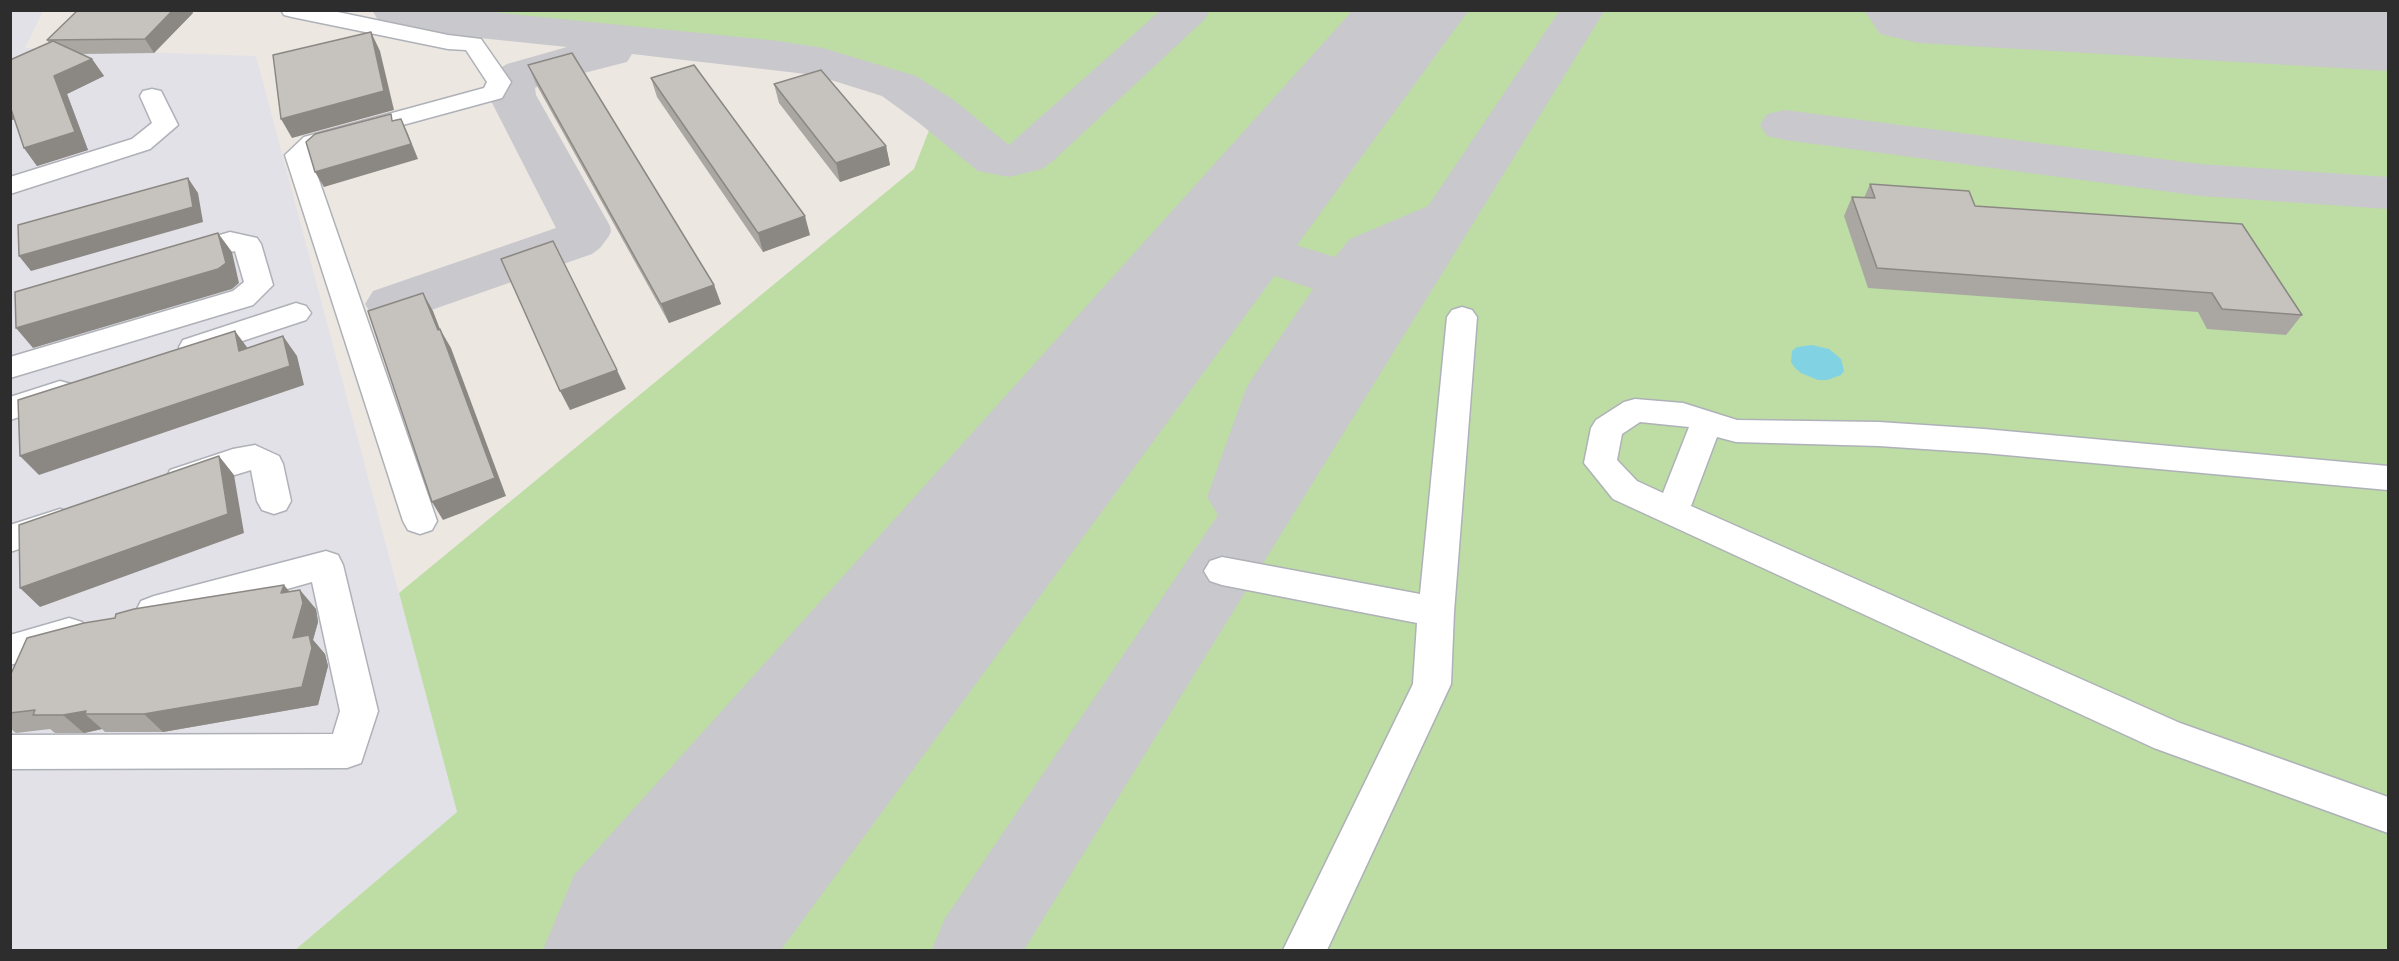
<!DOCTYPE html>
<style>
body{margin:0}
#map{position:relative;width:2399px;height:961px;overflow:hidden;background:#ede7e2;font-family:Commissioner,sans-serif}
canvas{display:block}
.frame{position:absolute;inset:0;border:12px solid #2d2d2d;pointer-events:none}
</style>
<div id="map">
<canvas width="2399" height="961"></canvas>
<div class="frame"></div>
</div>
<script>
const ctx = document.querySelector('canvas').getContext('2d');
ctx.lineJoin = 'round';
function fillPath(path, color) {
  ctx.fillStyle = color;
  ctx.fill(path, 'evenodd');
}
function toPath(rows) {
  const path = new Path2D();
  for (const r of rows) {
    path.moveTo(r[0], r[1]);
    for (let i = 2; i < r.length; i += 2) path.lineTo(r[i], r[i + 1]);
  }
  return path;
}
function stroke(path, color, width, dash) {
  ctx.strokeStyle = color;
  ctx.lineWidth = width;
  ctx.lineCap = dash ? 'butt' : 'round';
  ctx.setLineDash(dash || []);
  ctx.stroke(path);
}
fillPath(toPath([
 [10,11,43,11,25,48,256,56,457,812,295,950,11,950]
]), '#e2e1e7');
fillPath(toPath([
 [394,11,2388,11,2388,950,295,950,457,812,399,593,914,169,931,125,899,86,823,62,779,55,441,21,412,17]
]), '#bddda5');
fillPath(toPath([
 [1812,345,1829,349,1841,359,1844,371,1841,375,1827,380,1818,380,1801,373,1795,368,1791,362,1792,351,1797,347]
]), '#81d2e3');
fillPath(toPath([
 [372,10,473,10,779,41,823,48,916,76,955,101,1009,145,1161,10,1210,10,1204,20,1054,160,1042,169,1009,177,978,171,919,123,882,96,815,75,632,54,627,62,541,84,535,88,536,95,610,226,611,231,609,236,600,248,592,254,394,323,373,317,365,304,373,291,556,228,488,95,486,86,497,70,507,64,567,47,412,31,378,20,372,10],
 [1560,10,1605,10,1024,950,932,950,944,920,1218,515,1207,497,1247,386,1313,289,1207,253,1199,241,1207,229,1227,224,1335,257,1350,239,1428,206,1560,10],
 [1785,110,2200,164,2388,177,2388,209,2200,196,1785,140,1767,136,1760,125,1767,114,1785,110]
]), '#c9c8cc');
fillPath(toPath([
 [1353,10,1469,10,781,950,543,950,574,875,1353,10],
 [1864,10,2388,10,2388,71,1919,43,1880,34,1864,10]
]), '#c9c8cc');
const minor = toPath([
 [281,10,328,10,448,35,481,39,511,82,502,98,322,147,311,157,437,521,432,530,420,534,408,530,403,521,285,155,304,137,484,88,487,82,466,50,448,49,292,17,284,15,281,10],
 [152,89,161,91,178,125,150,149,10,194,10,177,132,139,152,123,140,96,143,91,152,89],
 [230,232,257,238,261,244,273,285,253,305,10,378,10,357,233,291,244,282,235,251,182,264,172,261,168,255,172,249,230,232],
 [296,303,306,306,311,313,306,320,194,357,183,354,179,347,183,340,296,303],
 [1462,307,1472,310,1477,317,1454,612,1451,684,1327,950,1283,950,1413,684,1417,623,1222,585,1210,581,1204,571,1210,561,1222,557,1420,594,1447,317,1452,310,1462,307],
 [60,381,71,384,76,392,71,400,10,420,10,397,60,381],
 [1635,399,1683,403,1737,420,1879,422,1984,429,2388,466,2388,490,1984,453,1879,446,1736,442,1717,437,1691,506,2180,723,2388,797,2388,833,2154,748,1613,499,1584,463,1591,428,1596,420,1624,402,1635,399],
 [1640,422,1689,427,1663,493,1637,481,1617,460,1622,434,1640,422],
 [255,445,279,456,283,464,291,501,286,510,274,514,262,510,257,501,251,470,182,491,170,488,166,479,170,470,233,449,255,445],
 [60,509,72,513,77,522,72,531,10,552,10,525,60,509],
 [326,551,338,555,343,565,378,711,361,763,347,768,10,769,10,735,333,734,340,711,312,582,154,626,141,621,136,611,141,601,154,596,326,551],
 [69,618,82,622,87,633,82,644,10,665,10,635,69,618]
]);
stroke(minor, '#aeb1b8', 3);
fillPath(minor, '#fff');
fillPath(toPath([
 [173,10,191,10,193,13,154,53,82,54,92,59,104,76,67,94,88,150,37,166,24,148,15,119,10,121,10,60,49,43,47,40],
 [528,65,714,285,721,304,669,323,536,84],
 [651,78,810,235,763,252,657,97],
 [774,84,886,146,890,165,840,182,779,103],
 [1870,184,1975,206,2302,315,2286,335,2207,329,2198,312,1868,288,1844,216,1852,197,1864,198],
 [289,592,316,609,318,622,313,640,325,654,328,666,318,705,163,732,105,732,102,729,84,733,55,733,50,729,16,733,10,728,10,676]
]), '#aaa7a3');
fillPath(toPath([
 [173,10,191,10,193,13,154,53,145,39],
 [371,32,380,51,394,110,292,138,281,119],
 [92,59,104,76,67,94,88,150,37,166,24,148,54,76],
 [10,101,21,116,10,121],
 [401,119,408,134,418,159,324,187,315,172],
 [886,146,890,165,840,182,836,163],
 [188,178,198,193,203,222,31,271,19,256],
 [805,216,810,235,763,252,758,233],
 [218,233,232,252,239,283,232,289,33,348,16,328],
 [714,285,721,304,669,323,661,304],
 [423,293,433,311,443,337,440,329,451,348,506,496,443,520,432,502,438,330],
 [235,331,249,350,239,351],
 [283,336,297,356,304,385,39,475,20,456],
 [617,370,626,389,570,410,560,391],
 [219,456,234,475,244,533,40,607,20,588],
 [284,585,300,604,281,593],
 [300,590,316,609,318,622,313,640,325,654,328,666,318,705,163,732,144,714,293,638],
 [86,711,85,714,102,729,84,733,63,715]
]), '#8b8884');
const building = toPath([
 [78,10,173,10,145,39,47,40,78,10],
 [371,32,384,91,281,119,273,55,371,32],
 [53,41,92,59,54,76,75,132,24,148,10,106,10,60,53,41],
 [572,53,714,285,661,304,528,65,572,53],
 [694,65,805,216,758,233,651,78,694,65],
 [821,70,886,146,836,163,774,84,821,70],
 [391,114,392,121,401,119,411,144,315,172,306,142,315,134,391,114],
 [188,178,193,207,19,256,18,225,188,178],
 [1870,184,1969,191,1975,206,2242,224,2302,315,2222,309,2212,293,1877,268,1852,197,1875,198,1870,184],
 [218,233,226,263,218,269,16,328,15,292,218,233],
 [553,241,617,370,560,391,501,259,553,241],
 [423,293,438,330,440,329,495,478,432,502,368,311,423,293],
 [235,331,239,351,283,336,290,366,20,456,18,400,235,331],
 [219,456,228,514,20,588,19,525,219,456],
 [284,585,281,593,300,590,303,603,293,638,309,635,312,648,302,687,144,714,85,714,86,711,63,715,33,715,35,710,10,713,10,676,27,638,84,623,115,618,116,614,134,609,284,585]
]);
fillPath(building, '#c6c2bd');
stroke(building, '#8b8884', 1.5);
</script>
